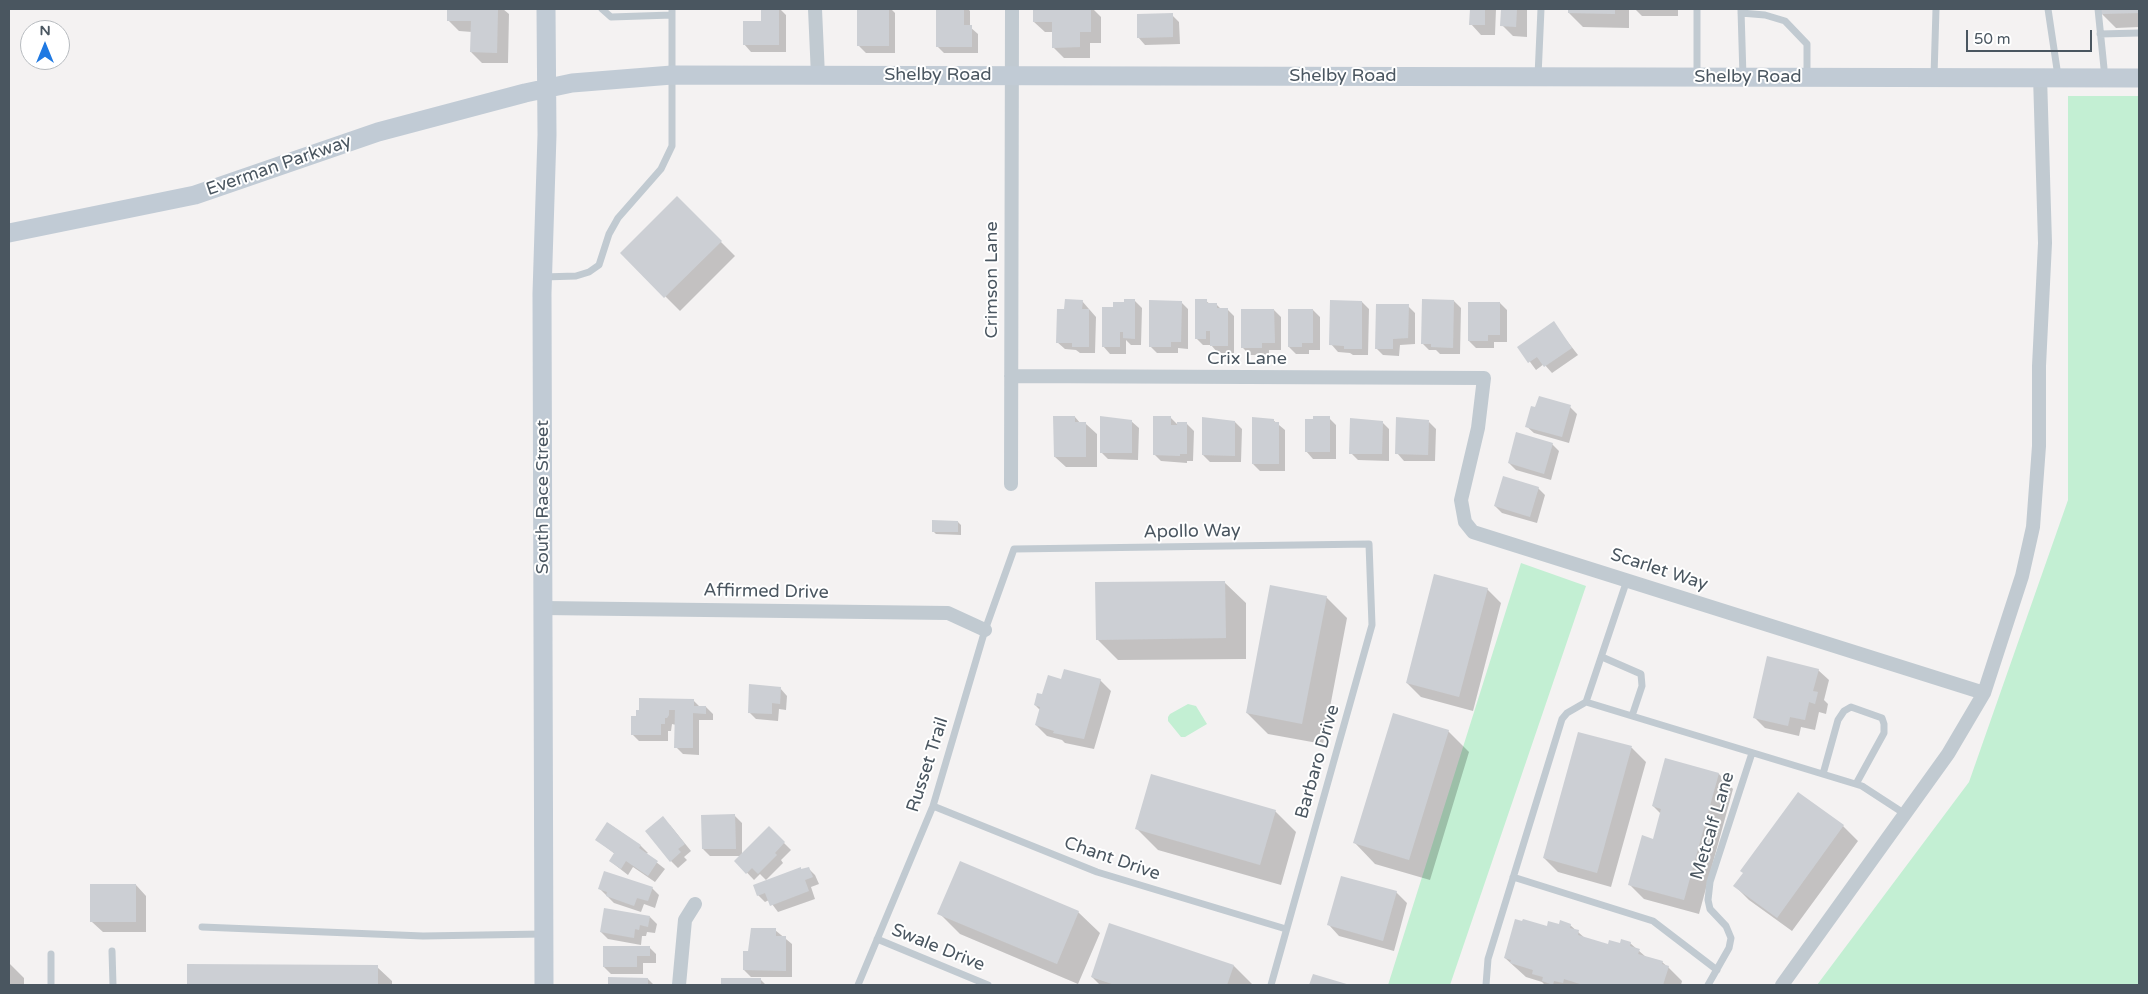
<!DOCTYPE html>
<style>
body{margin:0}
#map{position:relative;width:2148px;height:994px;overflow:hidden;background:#f4f2f2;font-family:"Varela Round",sans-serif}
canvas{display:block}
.frame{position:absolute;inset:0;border:10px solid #4a5660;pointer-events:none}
.north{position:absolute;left:20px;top:20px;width:50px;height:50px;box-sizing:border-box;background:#fff;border:1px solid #b7bbbf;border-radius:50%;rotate:0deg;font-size:14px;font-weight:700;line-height:20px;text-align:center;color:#4a5660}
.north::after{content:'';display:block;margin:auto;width:18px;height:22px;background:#1f79e2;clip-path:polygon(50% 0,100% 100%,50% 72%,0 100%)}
.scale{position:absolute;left:1966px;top:30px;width:126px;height:22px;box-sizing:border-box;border:2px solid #4a5660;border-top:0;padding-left:6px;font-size:15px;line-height:18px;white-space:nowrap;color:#4a5660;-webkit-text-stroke:4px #fff;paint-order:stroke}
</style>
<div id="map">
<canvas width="2148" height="994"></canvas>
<div class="frame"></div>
<div class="north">N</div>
<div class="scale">50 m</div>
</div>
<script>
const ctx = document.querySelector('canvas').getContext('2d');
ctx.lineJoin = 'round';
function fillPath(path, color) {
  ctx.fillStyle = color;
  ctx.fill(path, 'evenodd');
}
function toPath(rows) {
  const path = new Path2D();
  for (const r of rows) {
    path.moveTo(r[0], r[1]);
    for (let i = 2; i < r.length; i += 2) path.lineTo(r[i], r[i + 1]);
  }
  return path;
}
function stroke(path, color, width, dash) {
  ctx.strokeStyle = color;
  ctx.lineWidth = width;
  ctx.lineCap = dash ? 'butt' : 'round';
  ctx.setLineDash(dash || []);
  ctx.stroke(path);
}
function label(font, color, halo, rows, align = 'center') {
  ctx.font = font + ' "Varela Round",sans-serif';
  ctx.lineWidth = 4;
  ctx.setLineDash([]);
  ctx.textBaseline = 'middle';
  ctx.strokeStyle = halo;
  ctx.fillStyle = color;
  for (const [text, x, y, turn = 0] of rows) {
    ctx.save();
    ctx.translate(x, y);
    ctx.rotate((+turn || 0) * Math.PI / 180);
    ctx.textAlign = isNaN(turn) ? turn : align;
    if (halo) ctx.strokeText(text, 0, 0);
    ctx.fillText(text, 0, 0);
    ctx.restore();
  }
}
fillPath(toPath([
 [2068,96,2139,96,2139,985,1817,985,1969,782,2068,500],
 [1521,563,1586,586,1450,985,1388,985],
 [1188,704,1196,706,1207,724,1185,737,1181,737,1168,721,1168,717,1170,714]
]), '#c3efd3');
fillPath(toPath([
 [449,9,503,9,509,14,508,63,482,63,471,52,472,32,459,31,448,20],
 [763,9,780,9,786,15,786,52,751,52,744,44,763,22],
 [859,9,891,9,895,13,895,53,866,53,859,46],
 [937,9,968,9,970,11,970,27,978,34,978,53,944,53,937,46],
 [1034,9,1093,9,1101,17,1101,43,1090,43,1090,58,1064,58,1053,47,1053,32,1045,32,1034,22],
 [1471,9,1496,9,1495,35,1481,35,1471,24],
 [1502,9,1527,9,1527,37,1513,36,1502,25],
 [1569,9,1629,9,1629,28,1583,27,1569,13],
 [1635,9,1678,9,1678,16,1642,16],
 [2101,9,2139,9,2139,27,2116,28,2101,13],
 [1172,15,1179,22,1180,44,1145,45,1138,37],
 [677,198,735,256,680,311,622,253],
 [1082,301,1096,317,1095,353,1080,353,1076,350,1065,349,1057,342,1066,310],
 [1135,301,1142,308,1141,345,1131,345,1126,340,1126,354,1110,354,1103,346,1114,309],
 [1206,301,1210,304,1216,304,1221,309,1227,309,1234,316,1234,353,1218,353,1211,345,1203,345,1196,338],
 [1454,301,1461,308,1460,354,1440,354,1436,350,1429,350,1422,343],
 [1181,302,1188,309,1188,349,1178,348,1178,353,1157,353,1150,346],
 [1362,302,1369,309,1368,355,1353,355,1350,353,1338,352,1331,344],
 [1500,303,1507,310,1507,342,1494,342,1494,348,1476,348,1469,341],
 [1408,306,1415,313,1415,344,1400,345,1399,356,1383,355,1376,348],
 [1274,310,1281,317,1281,350,1269,350,1269,355,1250,355,1243,348],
 [1313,310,1320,317,1320,350,1309,350,1309,354,1296,354,1289,347],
 [1553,323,1578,355,1552,373,1544,364,1536,370,1519,347],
 [1570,407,1577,414,1569,443,1534,433,1526,426],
 [1075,417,1081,424,1086,424,1097,434,1097,467,1066,467,1055,457],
 [1170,417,1177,424,1187,424,1194,431,1193,461,1187,461,1187,463,1161,461,1154,454],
 [1329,418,1336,425,1336,459,1313,459,1306,451],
 [1351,419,1382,422,1389,429,1389,461,1358,460,1351,453],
 [1273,420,1285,430,1285,471,1260,471,1253,464],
 [1131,421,1139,428,1138,460,1108,459,1101,452],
 [1235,422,1242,429,1241,462,1210,462,1203,455],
 [1429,422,1436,429,1435,461,1404,461,1397,453],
 [1552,444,1559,451,1551,480,1516,470,1509,463],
 [1538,488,1545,495,1537,523,1502,513,1495,506],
 [958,522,961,525,961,535,936,534,933,531],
 [1224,582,1246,603,1246,659,1118,660,1097,639],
 [1487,589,1501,603,1473,711,1421,697,1407,683],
 [1326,597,1347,618,1323,744,1268,734,1247,713],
 [1818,670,1829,680,1824,700,1828,704,1826,714,1819,712,1815,730,1801,727,1799,736,1765,728,1754,717],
 [1062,680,1100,680,1111,691,1094,749,1065,743,1062,740,1047,736,1036,725,1040,710,1035,705],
 [780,688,787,696,786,710,779,709,778,721,756,719,749,712],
 [693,700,700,707,706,707,713,714,713,720,699,720,699,755,683,754,676,747,676,725,672,724,671,731,668,731,668,741,639,741,632,734,633,718],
 [1448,731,1469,752,1430,880,1375,864,1354,842],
 [1579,733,1632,748,1646,762,1611,887,1558,872,1544,858],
 [1666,760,1719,774,1733,789,1699,914,1644,899,1629,884,1654,840,1661,814,1653,806],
 [1798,794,1843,826,1858,841,1792,931,1749,900,1735,886],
 [1275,811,1296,832,1281,885,1158,850,1137,829],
 [735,816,742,823,742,854,769,828,791,850,781,860,783,863,766,880,760,874,754,880,736,861,741,856,710,856,703,849],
 [608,823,641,846,648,853,646,854,665,869,655,882,633,867,628,875,610,861,615,854,597,840],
 [670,825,691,851,684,857,687,860,678,868,671,861],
 [808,868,815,875,819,884,811,887,815,899,778,912,769,900,765,902,758,895],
 [136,885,146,896,146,932,103,932,92,922],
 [652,888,659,895,655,908,644,904,641,912,614,903,600,889],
 [1396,892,1407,903,1394,951,1339,936,1329,925],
 [1078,912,1100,933,1078,984,960,934,939,913],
 [650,917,657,924,655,933,647,932,646,936,642,936,641,945,608,939,601,932],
 [1570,925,1586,939,1609,946,1630,943,1646,957,1662,962,1668,967,1682,981,1681,985,1545,985,1542,982,1526,977,1505,958,1548,928],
 [775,930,792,944,792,977,751,977,744,970,749,952],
 [649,947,656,954,656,963,643,963,643,974,611,974,604,967],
 [9,963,24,978,24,985,9,985],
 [188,965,377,967,392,981,392,985,188,985],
 [1234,966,1253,985,1100,985,1092,977],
 [610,979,648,979,654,985,610,985],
 [722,980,761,980,766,985,722,985]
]), '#0003');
fillPath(toPath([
 [447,9,498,9,497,53,470,52,471,21,447,21],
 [761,9,779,9,779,45,743,45,743,21,761,21],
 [857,9,889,9,889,46,857,46],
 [936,9,964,9,964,25,972,25,972,47,936,47],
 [1033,9,1091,9,1091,32,1080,32,1080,47,1052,48,1052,22,1033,22],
 [1470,9,1485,9,1485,25,1469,25],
 [1501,9,1517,9,1516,27,1500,26],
 [1568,9,1615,9,1615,14,1568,13],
 [2100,9,2139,9,2139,13,2100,14],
 [1173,13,1173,37,1137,38,1137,14],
 [677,196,722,241,664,298,620,253],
 [1065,299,1083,300,1082,309,1089,309,1089,347,1072,347,1072,343,1056,343,1057,309,1064,309],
 [1124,299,1135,299,1135,339,1123,338,1123,332,1120,332,1120,347,1102,347,1102,307,1113,307,1113,302,1124,302],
 [1195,299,1207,299,1207,303,1217,303,1217,308,1228,308,1228,346,1210,346,1210,331,1206,331,1206,339,1195,339],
 [1422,299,1454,300,1453,348,1431,347,1431,344,1421,344],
 [1149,300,1182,301,1181,342,1171,342,1171,347,1149,347],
 [1330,300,1362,301,1362,349,1344,349,1344,346,1329,345],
 [1468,302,1500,302,1500,335,1488,335,1488,341,1468,341],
 [1376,304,1409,304,1408,338,1393,339,1393,349,1375,349],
 [1241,309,1274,309,1275,343,1262,343,1262,348,1241,348],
 [1288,309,1313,309,1313,343,1302,343,1302,347,1288,347],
 [1554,321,1572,348,1544,367,1537,357,1528,363,1517,347],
 [1539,396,1571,405,1562,437,1525,427,1531,406,1535,407],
 [1053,416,1075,416,1075,422,1086,422,1086,457,1054,457],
 [1100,416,1132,420,1132,453,1100,453],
 [1153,416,1171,416,1171,425,1177,425,1177,422,1187,422,1187,454,1180,454,1180,456,1153,455],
 [1313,416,1330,416,1330,452,1305,452,1305,419,1313,419],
 [1202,417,1235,421,1235,456,1202,455],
 [1252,417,1274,419,1274,422,1279,422,1279,464,1252,464],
 [1396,417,1429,420,1428,455,1395,454],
 [1350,418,1383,421,1382,454,1349,454],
 [1516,432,1553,443,1544,474,1508,463],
 [1503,476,1539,487,1530,517,1494,506],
 [932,520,958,521,958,532,932,532],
 [1434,574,1488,588,1459,697,1406,683],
 [1225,581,1226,638,1096,640,1095,582],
 [1270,585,1327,596,1302,724,1246,713],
 [1767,656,1819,669,1813,691,1818,692,1815,704,1809,702,1805,720,1790,717,1788,726,1753,718],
 [1064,669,1101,679,1084,739,1053,733,1054,731,1035,725,1040,707,1034,705,1037,693,1042,694,1048,675,1061,679],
 [749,684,781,687,780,704,772,703,772,714,748,713],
 [639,698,694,699,694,706,706,706,706,714,693,713,693,748,674,748,675,710,669,710,669,715,667,718,665,718,665,724,661,724,661,735,631,735,631,716,636,716,636,710,639,710],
 [1393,713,1449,730,1409,860,1353,843],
 [1578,732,1632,746,1597,873,1543,858],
 [1665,758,1719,773,1684,900,1628,885,1642,835,1653,839,1661,809,1652,806],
 [1151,774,1276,810,1260,865,1135,829],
 [1798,792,1844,825,1777,918,1733,886,1743,873,1740,871],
 [735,814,736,849,702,849,701,815],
 [663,816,685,844,678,849,681,852,670,862,645,831],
 [607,822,641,845,639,848,658,861,648,876,626,861,621,869,609,861,614,853,595,840],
 [769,826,785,842,775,853,777,855,758,874,752,868,746,874,734,861],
 [960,861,1079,911,1057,964,937,914],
 [801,867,801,869,809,867,813,877,805,880,809,891,770,906,765,893,757,896,753,885],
 [604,871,653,887,648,901,637,898,634,906,606,896,607,892,598,889],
 [1341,876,1397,891,1383,941,1327,925],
 [90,884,136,884,136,922,90,922],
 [604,908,650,916,648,927,640,925,639,930,635,929,634,938,600,932],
 [1515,919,1522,921,1523,919,1547,926,1548,921,1559,924,1560,920,1571,924,1570,928,1579,930,1578,935,1608,944,1609,940,1620,943,1621,939,1631,942,1630,946,1640,949,1638,954,1663,961,1662,964,1669,966,1663,985,1583,985,1564,979,1563,983,1554,981,1553,985,1542,981,1543,977,1532,974,1533,970,1510,963,1511,960,1504,958],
 [1109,923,1234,965,1227,985,1115,985,1091,977],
 [751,928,776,928,776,936,786,936,786,971,743,970,743,951,748,951],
 [603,946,650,946,650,956,637,956,637,967,603,967],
 [187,964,378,965,378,985,187,985],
 [1313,974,1350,985,1309,985],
 [608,977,648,978,648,985,608,985],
 [721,978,761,978,761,985,721,985]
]), '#cccfd4');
stroke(toPath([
 [602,9,611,17,672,15],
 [1697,9,1697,76],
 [2048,9,2058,76],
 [2098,9,2105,78],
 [1741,10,1743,77],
 [1741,13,1765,15,1785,21,1807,44,1807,77],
 [2100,34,2139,33],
 [1538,76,1541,9],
 [1934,76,1936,9],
 [543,277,576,276,589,272,599,265,609,234,618,218,661,169,672,146,672,9],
 [1602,657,1641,674,1642,686,1632,716],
 [1586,702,1862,786,1905,814],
 [1823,774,1838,720,1844,711,1851,707,1882,718,1884,724,1884,733,1856,784],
 [933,806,1097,872,1286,929],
 [1513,877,1653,921,1717,970],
 [202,927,423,936,542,934],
 [877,939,988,985],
 [112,951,113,985],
 [51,954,51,985],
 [858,985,933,806,985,630,1014,549,1369,544,1372,625,1271,985],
 [1486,985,1488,959,1562,719,1567,713,1586,702,1627,580],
 [1708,985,1729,948,1731,938,1726,926,1710,909,1708,900,1710,882,1752,753]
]), '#c1cad1', 7);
stroke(toPath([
 [815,9,818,76],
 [1011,376,1484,378,1478,428,1461,500,1465,522,1473,532,1984,693],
 [1011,484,1012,9],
 [543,608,948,613,985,630],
 [679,985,685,920,695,904],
 [1782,985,1948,754,1984,693,2022,576,2033,527,2039,446,2039,366,2045,243,2040,76]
]), '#c1cad1', 14);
stroke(toPath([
 [9,233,195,195,378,132,525,93,572,83,672,75,2139,78],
 [544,985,542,293,547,135,546,9]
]), '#c1cbd5', 19);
label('18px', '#4a5660', '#fff', [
 ["Shelby Road",938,75],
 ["Shelby Road",1343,76],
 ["Shelby Road",1748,77],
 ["Everman Parkway",279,166,-19],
 ["Crimson Lane",992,280,-90],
 ["Crix Lane",1247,359],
 ["South Race Street",543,497,-90],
 ["Apollo Way",1192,532,-1],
 ["Scarlet Way",1659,570,18],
 ["Affirmed Drive",766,592,1],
 ["Barbaro Drive",1318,762,-74],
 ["Russet Trail",928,765,-72],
 ["Metcalf Lane",1713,826,-73],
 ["Chant Drive",1112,859,19],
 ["Swale Drive",938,948,22]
]);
</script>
